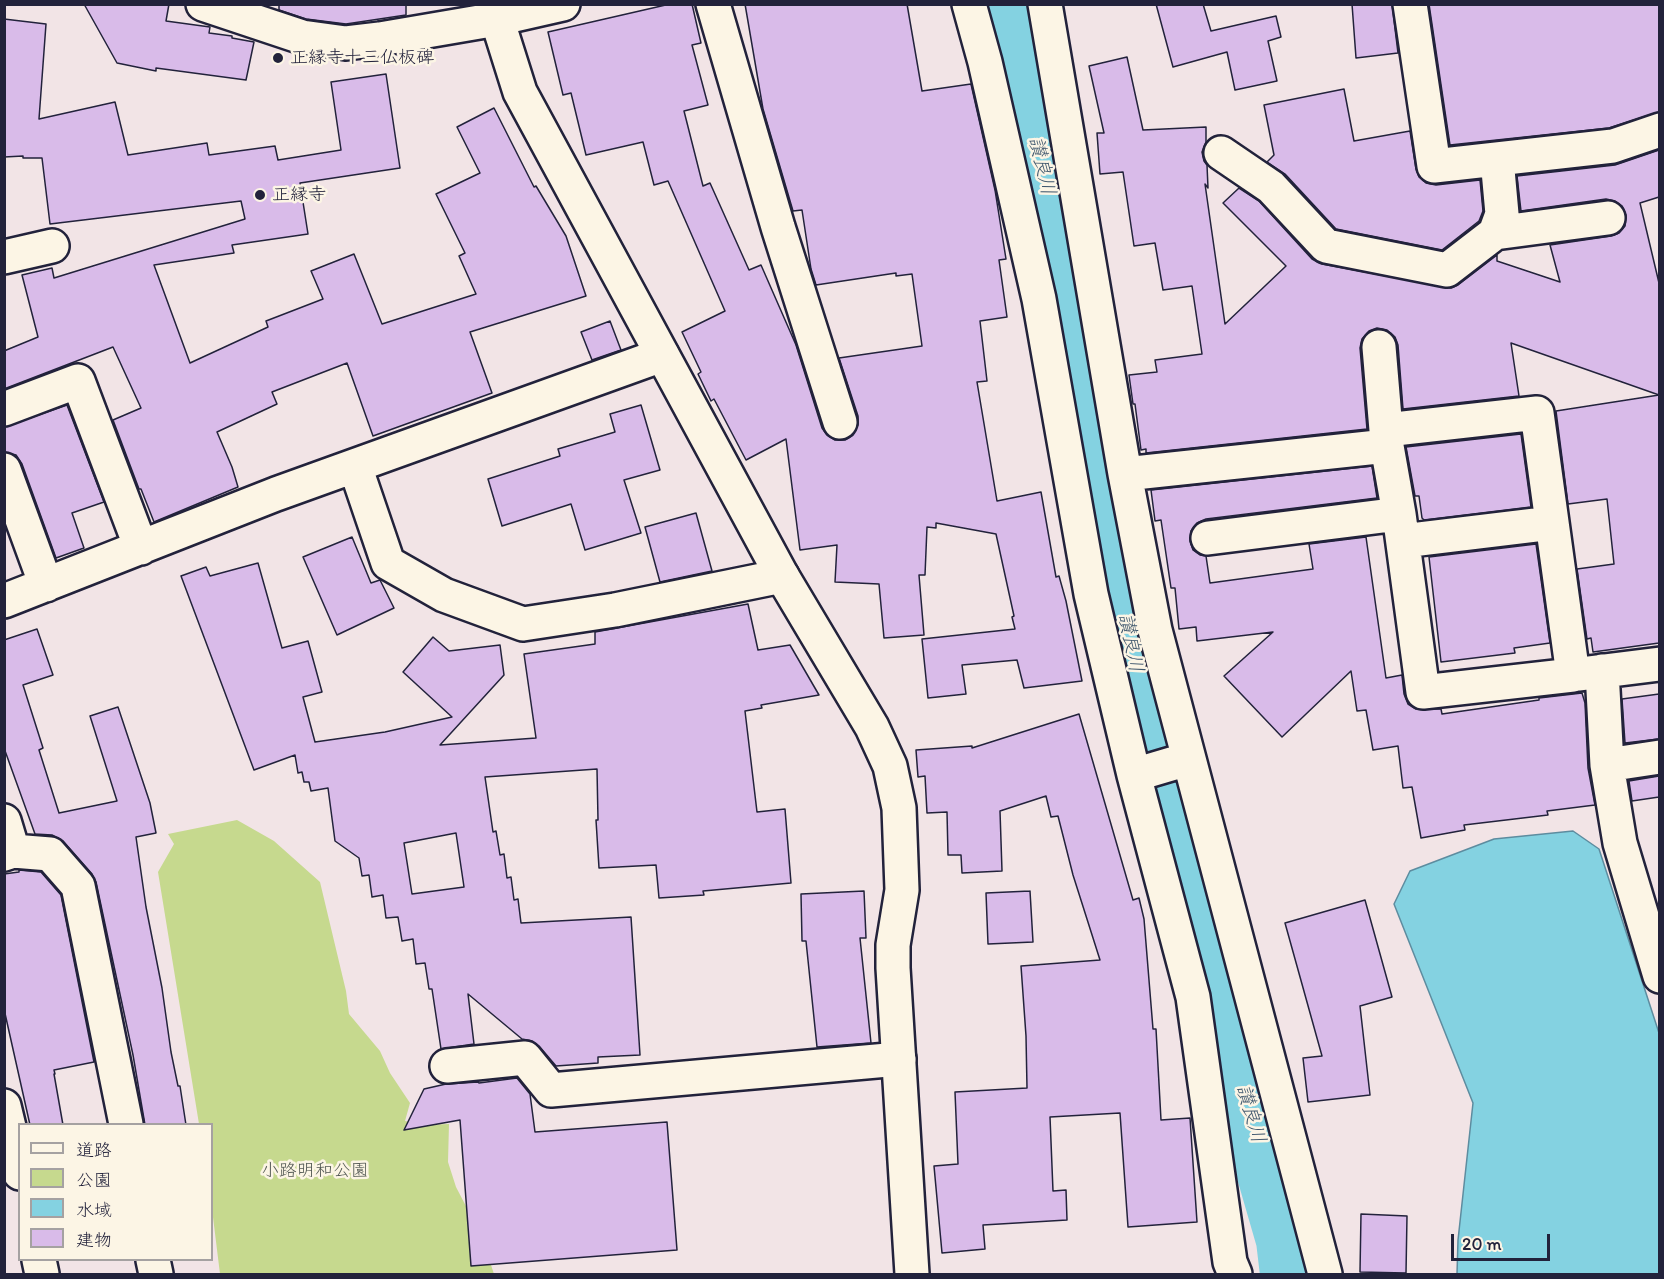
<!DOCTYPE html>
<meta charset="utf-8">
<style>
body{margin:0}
#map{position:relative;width:1664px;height:1279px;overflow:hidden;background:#f2e4e6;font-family:Itim,"Klee One",sans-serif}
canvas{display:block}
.frame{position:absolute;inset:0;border:6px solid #22223b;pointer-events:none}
.legend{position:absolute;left:18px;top:1123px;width:195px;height:138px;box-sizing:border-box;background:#fcf5e5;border:2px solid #a5a1a1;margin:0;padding:8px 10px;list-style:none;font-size:18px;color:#22223b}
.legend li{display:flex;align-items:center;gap:12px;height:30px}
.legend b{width:30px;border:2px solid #a5a1a1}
.scale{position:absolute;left:1451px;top:1234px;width:99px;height:27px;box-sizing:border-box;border:3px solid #22223b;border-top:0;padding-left:8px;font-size:18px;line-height:21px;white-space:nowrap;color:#22223b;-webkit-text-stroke:4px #fcf5e5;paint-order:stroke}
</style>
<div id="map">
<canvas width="1664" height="1279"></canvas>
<div class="frame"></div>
<ul class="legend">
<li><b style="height:8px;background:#fcf5e5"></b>道路</li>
<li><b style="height:16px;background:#c6d98e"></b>公園</li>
<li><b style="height:16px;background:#84d2e1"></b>水域</li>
<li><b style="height:16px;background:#d9bbe9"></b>建物</li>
</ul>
<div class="scale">20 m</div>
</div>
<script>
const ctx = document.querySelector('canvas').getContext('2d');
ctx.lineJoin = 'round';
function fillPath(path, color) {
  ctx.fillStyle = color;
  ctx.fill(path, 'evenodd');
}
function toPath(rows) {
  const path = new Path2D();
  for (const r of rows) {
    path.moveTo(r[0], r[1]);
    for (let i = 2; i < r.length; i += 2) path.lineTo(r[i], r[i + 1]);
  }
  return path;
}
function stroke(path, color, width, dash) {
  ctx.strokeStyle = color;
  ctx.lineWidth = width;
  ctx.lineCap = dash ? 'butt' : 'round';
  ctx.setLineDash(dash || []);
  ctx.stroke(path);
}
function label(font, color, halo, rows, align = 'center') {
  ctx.font = font + ' Itim,"Klee One",sans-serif';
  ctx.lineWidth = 5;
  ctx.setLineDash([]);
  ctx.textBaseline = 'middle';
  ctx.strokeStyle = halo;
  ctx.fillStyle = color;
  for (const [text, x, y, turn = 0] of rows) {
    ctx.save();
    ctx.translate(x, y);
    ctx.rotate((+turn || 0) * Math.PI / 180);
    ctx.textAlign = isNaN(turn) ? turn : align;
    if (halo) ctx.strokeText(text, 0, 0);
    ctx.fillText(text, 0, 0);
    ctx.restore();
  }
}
fillPath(toPath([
 [237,820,274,841,320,882,346,991,349,1014,380,1051,390,1073,410,1103,405,1121,422,1125,449,1124,448,1162,456,1187,481,1235,494,1274,220,1274,212,1209,212,1124,199,1124,158,872,174,844,168,834]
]), '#c6d98e');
const water = toPath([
 [1573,831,1599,849,1659,1033,1659,1274,1457,1274,1458,1240,1473,1103,1394,904,1410,871,1494,839,1573,831]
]);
fillPath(water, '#84d2e1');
stroke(water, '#5d8c9f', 1.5);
stroke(toPath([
 [1004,4,1050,206,1134,668,1154,734,1189,867,1240,1081,1286,1240,1290,1274]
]), '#84d2e1', 60);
const building = toPath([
 [84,4,169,4,166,21,210,27,209,33,232,36,232,38,254,42,246,80,156,68,156,71,117,63,84,4],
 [279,4,406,4,406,15,346,24,306,19,279,10,279,4],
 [670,4,692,4,701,43,692,45,708,105,684,111,703,186,710,183,749,270,761,265,796,345,822,428,827,435,835,440,845,440,853,435,858,425,858,416,839,358,922,346,912,274,896,276,896,273,816,285,811,269,802,210,793,211,763,109,745,4,907,4,922,91,971,84,995,190,1006,259,999,260,1007,317,980,321,987,381,977,382,997,501,1041,492,1056,577,1059,576,1066,601,1082,681,1024,688,1017,660,962,665,966,694,928,698,922,639,1015,629,1012,617,1014,616,996,534,936,523,936,528,927,527,925,575,919,575,924,635,884,638,879,584,835,582,837,545,800,550,786,439,746,460,714,399,711,401,698,374,701,372,682,332,725,311,668,181,654,185,643,142,586,155,571,93,563,95,548,32,670,4],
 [1156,4,1203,4,1211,31,1276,16,1281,37,1268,41,1277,81,1235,90,1227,52,1173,67,1156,4],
 [1352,4,1392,4,1398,53,1356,58,1352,4],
 [1429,4,1659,4,1659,112,1609,128,1450,145,1429,4],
 [4,19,46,24,39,119,115,102,128,155,207,143,209,155,275,146,278,160,341,150,331,82,386,74,400,168,300,183,308,234,232,245,234,253,154,265,190,363,268,327,266,321,323,299,311,271,354,254,382,324,476,294,459,256,465,253,436,194,480,173,457,127,494,108,534,187,536,186,566,236,586,296,470,332,492,393,373,436,347,363,272,392,277,404,217,432,232,467,238,487,154,522,141,489,139,489,113,420,141,408,113,347,4,389,4,351,38,337,22,275,52,268,54,278,245,219,241,201,50,224,42,158,23,158,23,156,4,157,4,19],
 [1127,57,1143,130,1206,127,1206,142,1202,152,1204,161,1207,165,1208,188,1205,184,1225,324,1286,266,1223,203,1239,188,1259,201,1312,259,1322,264,1451,288,1458,285,1497,255,1497,261,1560,282,1550,245,1611,236,1619,233,1625,226,1626,215,1622,206,1615,201,1606,199,1521,211,1517,176,1615,165,1659,150,1659,197,1640,203,1659,283,1659,643,1593,652,1591,638,1587,639,1577,569,1614,564,1607,499,1568,504,1556,411,1659,395,1511,343,1519,396,1403,409,1398,345,1395,337,1387,330,1377,328,1369,331,1362,339,1360,348,1367,429,1146,453,1146,449,1141,450,1135,404,1133,404,1129,375,1157,372,1155,360,1202,354,1192,286,1163,290,1155,243,1134,246,1123,172,1100,174,1097,133,1104,133,1089,66,1127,57],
 [1344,89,1354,141,1410,131,1416,169,1419,177,1426,183,1436,185,1480,180,1483,211,1479,221,1442,250,1336,229,1285,174,1267,162,1274,155,1264,105,1344,89],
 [610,321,621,350,592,360,581,332,610,321],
 [67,405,104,502,72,513,84,548,56,558,22,464,16,455,4,452,4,427,67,405],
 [641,405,660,470,624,480,641,533,585,550,571,504,502,526,488,479,560,456,558,449,615,432,610,414,641,405],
 [1521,434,1531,507,1424,520,1422,518,1419,496,1415,496,1406,447,1521,434],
 [1372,466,1377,498,1206,519,1197,523,1191,531,1190,541,1193,550,1200,555,1206,556,1210,583,1313,569,1309,544,1366,537,1386,678,1402,675,1404,694,1408,704,1416,709,1441,709,1442,714,1539,700,1539,698,1582,693,1585,703,1588,768,1595,805,1547,811,1548,815,1464,825,1465,830,1421,838,1412,787,1403,788,1398,746,1373,750,1366,710,1357,711,1351,671,1282,737,1224,676,1273,632,1197,641,1196,627,1179,629,1175,588,1171,588,1161,520,1155,521,1151,490,1372,466],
 [696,513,712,571,660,582,645,527,696,513],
 [352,537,371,583,380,580,394,608,337,635,303,557,352,537],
 [1536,544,1550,643,1514,648,1515,653,1441,662,1429,557,1536,544],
 [258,563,282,648,308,641,322,692,303,697,315,742,385,732,452,717,403,672,433,637,449,651,500,645,504,675,440,745,536,738,524,654,595,644,595,632,748,604,758,650,790,645,819,695,761,705,762,708,745,711,757,812,785,809,791,883,703,891,704,895,659,898,656,865,599,868,596,820,598,820,597,769,485,777,493,832,496,831,500,855,504,854,507,878,511,877,514,900,518,899,521,923,631,917,640,1055,598,1057,598,1063,556,1066,539,1046,532,1041,522,1039,468,994,474,1044,441,1049,432,989,429,989,425,963,416,964,413,939,402,941,398,917,386,918,383,895,372,897,369,875,362,876,359,858,335,841,328,788,311,791,309,782,304,782,302,772,298,773,295,755,254,770,181,576,206,567,210,576,258,563],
 [456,833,464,887,412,894,404,843,456,833],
 [37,629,53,675,23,685,43,748,39,750,59,813,117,801,90,716,118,707,150,803,156,833,136,837,146,907,162,988,171,1052,178,1086,180,1086,186,1125,145,1125,133,1055,96,882,92,874,63,841,52,835,35,834,4,748,4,640,37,629],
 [1659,694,1659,739,1625,743,1622,699,1659,694],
 [1079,714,1133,900,1139,898,1144,919,1153,1029,1156,1029,1161,1120,1190,1118,1197,1222,1128,1227,1120,1113,1050,1117,1053,1191,1066,1190,1067,1220,983,1225,985,1249,942,1253,934,1166,958,1164,955,1092,1027,1088,1026,1036,1021,966,1100,960,1073,875,1058,816,1051,817,1046,796,1000,811,1002,871,962,873,961,855,948,855,947,812,927,813,925,776,918,777,916,750,972,746,972,748,1079,714],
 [1659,776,1659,797,1632,801,1629,781,1659,776],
 [19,870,41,872,61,895,94,1062,54,1070,55,1074,54,1074,63,1125,30,1125,4,1009,4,874,19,872,19,870],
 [864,891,866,938,860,938,871,1043,817,1047,806,941,802,941,801,894,864,891],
 [1030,891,1033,942,988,944,986,893,1030,891],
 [1365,900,1392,997,1360,1006,1370,1095,1308,1102,1303,1058,1322,1056,1285,923,1365,900],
 [517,1078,530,1094,535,1132,667,1122,677,1250,471,1266,460,1120,404,1130,424,1089,446,1084,478,1082,479,1083,517,1078],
 [1361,1214,1407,1216,1406,1273,1360,1272,1361,1214]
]);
fillPath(building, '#d9bbe9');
stroke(building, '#22223b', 1.5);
const minor = toPath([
 [713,4,778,227,840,422],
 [969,4,985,62,1039,299,1091,594,1134,775,1193,997,1230,1262,1235,1274],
 [1045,4,1125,474,1155,630,1325,1274],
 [1410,4,1434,166,1613,146,1660,130],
 [1221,153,1271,187,1326,246,1447,270,1495,233,1502,214,1497,159],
 [1495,233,1608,218],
 [4,257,52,246],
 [1379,347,1386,430,1387,446,1399,514,1423,692,1573,675,1537,413,1386,430],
 [4,409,78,381,141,548],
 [355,466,388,563,444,595,523,624,615,610,782,576],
 [4,470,46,585],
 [1125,474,1387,446],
 [1208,538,1399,514],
 [1403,541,1552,523],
 [4,601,276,494,662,355],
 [1602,671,1607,765,1620,843,1660,976],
 [1580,674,1660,664],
 [1607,765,1660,757],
 [1134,775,1188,759],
 [4,821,13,851],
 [4,854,13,851,50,854,78,886,126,1124],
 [447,1066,525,1058,551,1090,899,1059],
 [4,1106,20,1173],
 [39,1260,42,1274],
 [153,1260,156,1274]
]);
const tertiary = toPath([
 [497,19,520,92,782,576,872,727,890,766,899,808,902,890,893,945,893,968,912,1274]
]);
const primary = toPath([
 [203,4,302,37,346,43,380,39,497,19,563,4]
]);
stroke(minor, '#22223b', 38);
stroke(tertiary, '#22223b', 38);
stroke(primary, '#22223b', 38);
stroke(minor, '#fcf5e5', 33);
stroke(tertiary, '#fcf5e5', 33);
stroke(primary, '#fcf5e5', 33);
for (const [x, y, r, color] of [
 [278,58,6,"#22223b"],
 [260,195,6,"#22223b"]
]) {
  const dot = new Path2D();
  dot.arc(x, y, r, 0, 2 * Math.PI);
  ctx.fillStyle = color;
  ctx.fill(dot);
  stroke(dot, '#fcf5e5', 2);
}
label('18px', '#22223b', '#fcf5e5', [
 ["正縁寺十三仏板碑",290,58],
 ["正縁寺",272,195]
], 'left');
label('18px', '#535954', '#fcf5e5', [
 ["小路明和公園",315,1171]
]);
label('italic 20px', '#3f576d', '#fcf5e5', [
 ["讃良川",1041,166,77],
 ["讃良川",1130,643,79],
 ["讃良川",1250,1114,74]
]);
</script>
